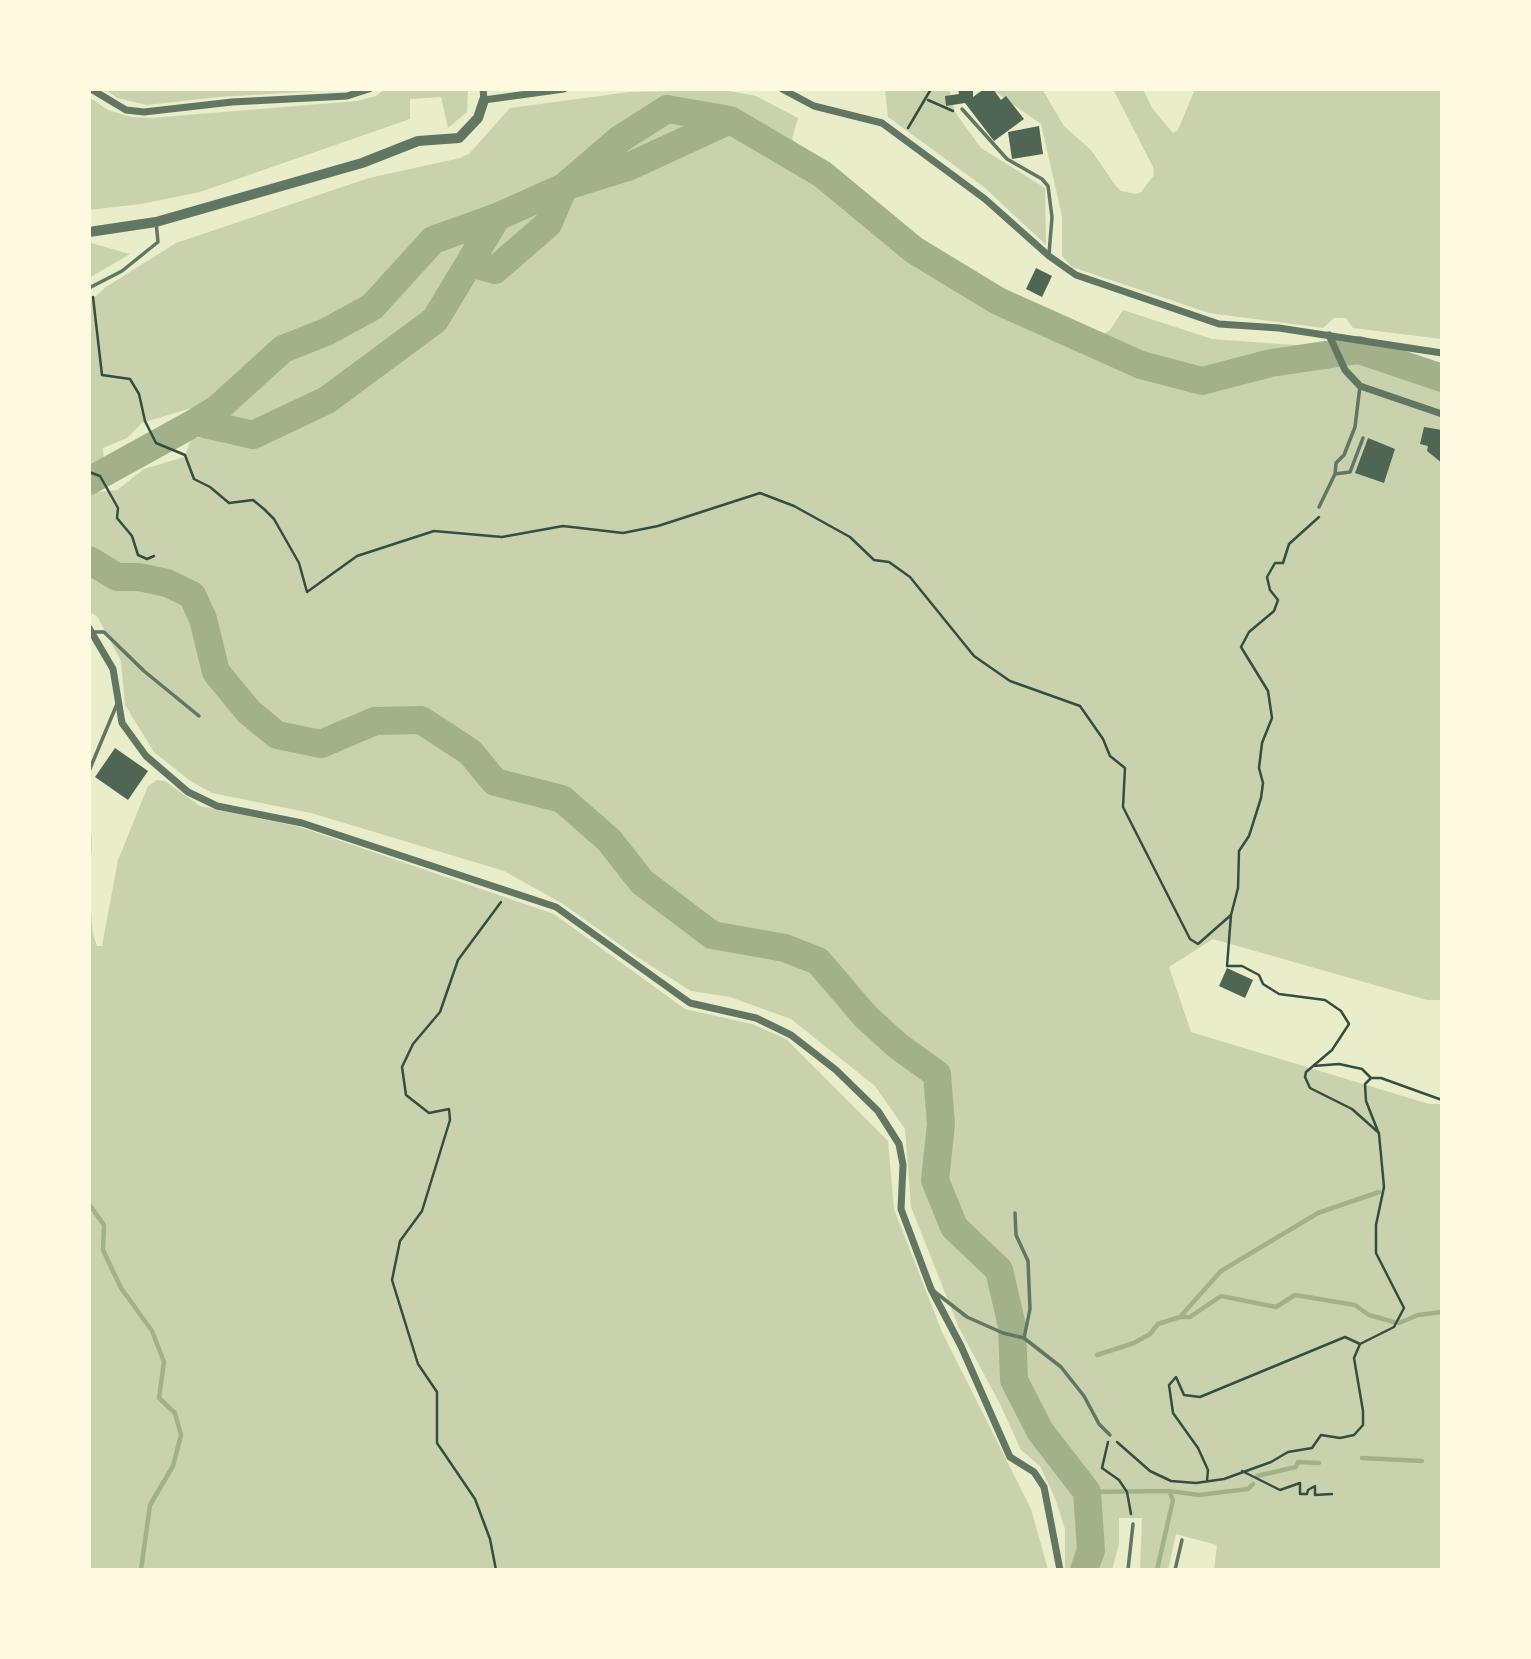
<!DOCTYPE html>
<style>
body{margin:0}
#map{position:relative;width:1531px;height:1659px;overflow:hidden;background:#e9edc9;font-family:Georgia,serif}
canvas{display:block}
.frame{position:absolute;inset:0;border:91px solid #fefae0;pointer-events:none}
</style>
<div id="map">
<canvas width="1531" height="1659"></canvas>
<div class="frame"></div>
</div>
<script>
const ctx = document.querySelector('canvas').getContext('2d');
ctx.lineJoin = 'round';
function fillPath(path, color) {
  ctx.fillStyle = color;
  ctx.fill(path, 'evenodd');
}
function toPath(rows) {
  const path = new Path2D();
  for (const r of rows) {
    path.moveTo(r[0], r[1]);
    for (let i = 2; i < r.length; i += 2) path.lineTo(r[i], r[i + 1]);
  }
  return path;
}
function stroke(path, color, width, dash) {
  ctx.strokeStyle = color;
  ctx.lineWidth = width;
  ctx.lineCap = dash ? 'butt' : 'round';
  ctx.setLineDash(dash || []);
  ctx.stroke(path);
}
fillPath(toPath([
 [105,89,351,89,219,97,147,105,117,98],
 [385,89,468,89,467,112,448,128,441,97,410,99,410,119,200,192,141,204,89,210,89,97,108,110,131,117,150,118,357,101,376,96],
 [885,89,949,89,955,112,981,148,1045,188,1046,245,984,187,888,117],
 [978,89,1042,89,1064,126,1091,150,1115,185,1121,191,1136,194,1141,192,1154,175,1153,167,1113,89,1143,89,1152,108,1173,133,1178,130,1195,89,1442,89,1442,339,1353,328,1346,318,1334,318,1323,328,1209,313,1072,267,1062,256,1062,216,1041,124,997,93],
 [724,90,756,96,798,118,792,139,847,195,1069,336,1082,340,1099,337,1110,330,1123,310,1212,339,1363,350,1442,367,1442,1000,1427,1000,1213,939,1169,967,1191,1032,1429,1104,1442,1104,1442,1570,1214,1570,1217,1545,1176,1534,1168,1570,1140,1570,1142,1518,1119,1518,1119,1544,1112,1570,1065,1570,1065,1529,1055,1498,1040,1466,1021,1450,999,1402,959,1328,911,1207,905,1129,875,1086,791,1019,730,997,691,991,637,957,563,904,504,871,311,813,212,793,189,780,154,752,125,705,121,661,97,616,89,612,89,493,117,490,144,469,184,457,192,438,222,438,225,444,248,446,253,438,250,432,223,413,205,409,188,409,142,423,127,438,103,448,104,467,89,472,89,302,106,287,176,243,369,178,460,158,469,154,510,108,630,92],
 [89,243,91,243,130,254,89,278],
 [157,780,165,781,200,806,300,827,554,914,685,1009,752,1024,786,1039,888,1141,894,1209,942,1332,1031,1509,1048,1570,89,1570,89,891,93,934,97,946,102,946,118,860,148,786]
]), '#cad2ad');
stroke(toPath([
 [89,836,89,852],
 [89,1204,104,1225,103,1250,121,1288,152,1331,164,1362,159,1398,175,1413,181,1435,173,1466,150,1505,141,1570],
 [1180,1317,1190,1317,1221,1296,1276,1307,1295,1295,1355,1305,1369,1315,1394,1322],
 [1399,1323,1418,1315,1442,1312],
 [1012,1326,1020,1327],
 [1097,1355,1134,1343,1150,1334,1158,1324,1180,1317,1221,1271,1318,1213,1379,1192],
 [1362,1458,1422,1461],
 [1257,1476,1296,1467,1298,1462,1319,1463],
 [1169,1491,1199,1495,1248,1489,1253,1484],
 [1087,1492,1169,1491,1173,1500,1157,1570]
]), '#a3b18a', 4.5);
stroke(toPath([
 [470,263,495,270,548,224,564,187,628,167,730,120],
 [196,422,217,409,283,349,326,332,372,307,433,240,497,217],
 [89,481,196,422,253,435,327,400,435,320,497,217,564,187,620,139,667,109,730,120,822,174,914,250,998,301,1141,365,1202,381,1271,363,1359,350,1442,378],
 [89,560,117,577,139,577,167,583,192,595,203,619,216,672,249,712,277,735,321,744,375,721,421,720,470,752,495,782,562,799,609,840,642,882,712,935,785,948,818,961,866,1017,898,1046,937,1074,941,1124,935,1180,954,1227,999,1270,1012,1326,1014,1380,1040,1431,1087,1492,1091,1550,1084,1570]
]), '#a3b18a', 28);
fillPath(toPath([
 [958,89,973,89,973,97,984,89,993,89,1001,100,1006,96,1024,119,994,141,965,103,946,106,945,96,959,94],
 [1039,126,1043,154,1012,159,1008,132],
 [1036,268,1052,276,1042,297,1026,289],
 [1424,427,1442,430,1442,463,1427,451,1428,446,1420,444],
 [1368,438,1395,449,1384,483,1355,473],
 [115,748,148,771,128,800,95,777],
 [1227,968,1253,980,1245,998,1219,986]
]), '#4f6655');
stroke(toPath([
 [928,100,953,111],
 [908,128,931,89],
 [93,297,102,375,130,379,139,394,145,421,156,443,185,455,194,479,210,487,229,503,253,500,264,509,274,519,299,563,307,592,357,556,434,531,502,537,563,526,623,533,658,526,760,493,794,506,850,537,874,560,889,562,910,577,974,656,1010,681,1080,706,1103,739,1110,756,1125,768,1123,807,1190,939,1198,944,1231,915],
 [89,472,100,476,118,508,117,518,132,536,138,555,147,559,154,556],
 [1319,517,1289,544,1283,563,1275,563,1267,577,1270,590,1278,600,1274,611,1249,632,1241,647,1268,691,1272,718,1262,743,1259,768,1263,783,1261,798,1249,836,1239,851,1238,888,1231,915,1227,966,1242,966,1259,975,1263,984,1279,994,1325,1000,1341,1011,1349,1024,1332,1050,1306,1072,1305,1077,1310,1088,1352,1109,1379,1133],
 [1313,1066,1339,1064,1362,1069,1371,1078],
 [1108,1442,1102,1468,1119,1480,1127,1492,1131,1514],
 [1117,1442,1150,1471,1171,1481,1196,1483,1224,1479,1271,1462,1288,1452,1312,1448,1321,1435,1340,1438,1354,1435,1363,1425,1363,1411,1354,1358,1360,1344,1394,1327,1404,1308,1376,1253,1376,1225,1384,1187,1379,1134,1366,1101,1365,1084,1371,1078,1381,1078,1442,1100],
 [1242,1471,1280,1490,1300,1483,1300,1494,1307,1494,1308,1490,1315,1486,1315,1495,1332,1494],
 [1207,1481,1208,1470,1198,1448,1173,1413,1169,1385,1176,1377,1184,1395,1200,1397,1345,1337,1360,1344],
 [496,1570,490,1539,475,1499,437,1443,437,1392,418,1364,392,1280,400,1241,422,1211,450,1120,449,1109,429,1113,406,1095,402,1067,413,1044,440,1012,458,960,501,902]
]), '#344e41', 2.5);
stroke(toPath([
 [962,109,1007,159,1042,179,1048,186,1052,217,1049,254],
 [89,288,122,271,158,242,156,222],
 [1335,474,1350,472,1363,438],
 [1319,507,1335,474,1336,463,1344,455,1355,427,1360,386],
 [94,632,104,632,144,671,199,716],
 [89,771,117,704],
 [1015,1213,1016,1235,1028,1261,1030,1309,1024,1338],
 [935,1292,967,1317,1003,1333,1024,1338,1061,1367,1084,1396,1099,1424,1110,1435],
 [1128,1570,1133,1524],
 [1175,1570,1182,1540]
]), '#617663', 3.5);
stroke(toPath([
 [91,89,126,110,144,112,232,102,347,96,369,89],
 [483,89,484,100,564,89],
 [782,89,814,106,882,123,985,199,1049,256,1076,275,1219,324,1279,328,1442,353],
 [1329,335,1345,370,1360,386,1442,414],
 [89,628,113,669,122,723,146,756,188,792,217,806,302,823,556,907,690,1003,756,1018,791,1035,836,1070,878,1111,899,1144,903,1165,901,1209,931,1289,961,1346,1010,1457,1034,1472,1044,1487,1060,1570]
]), '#617663', 7);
stroke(toPath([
 [89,232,156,222,362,163,418,141,459,138,478,118,484,100]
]), '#617663', 10);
</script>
